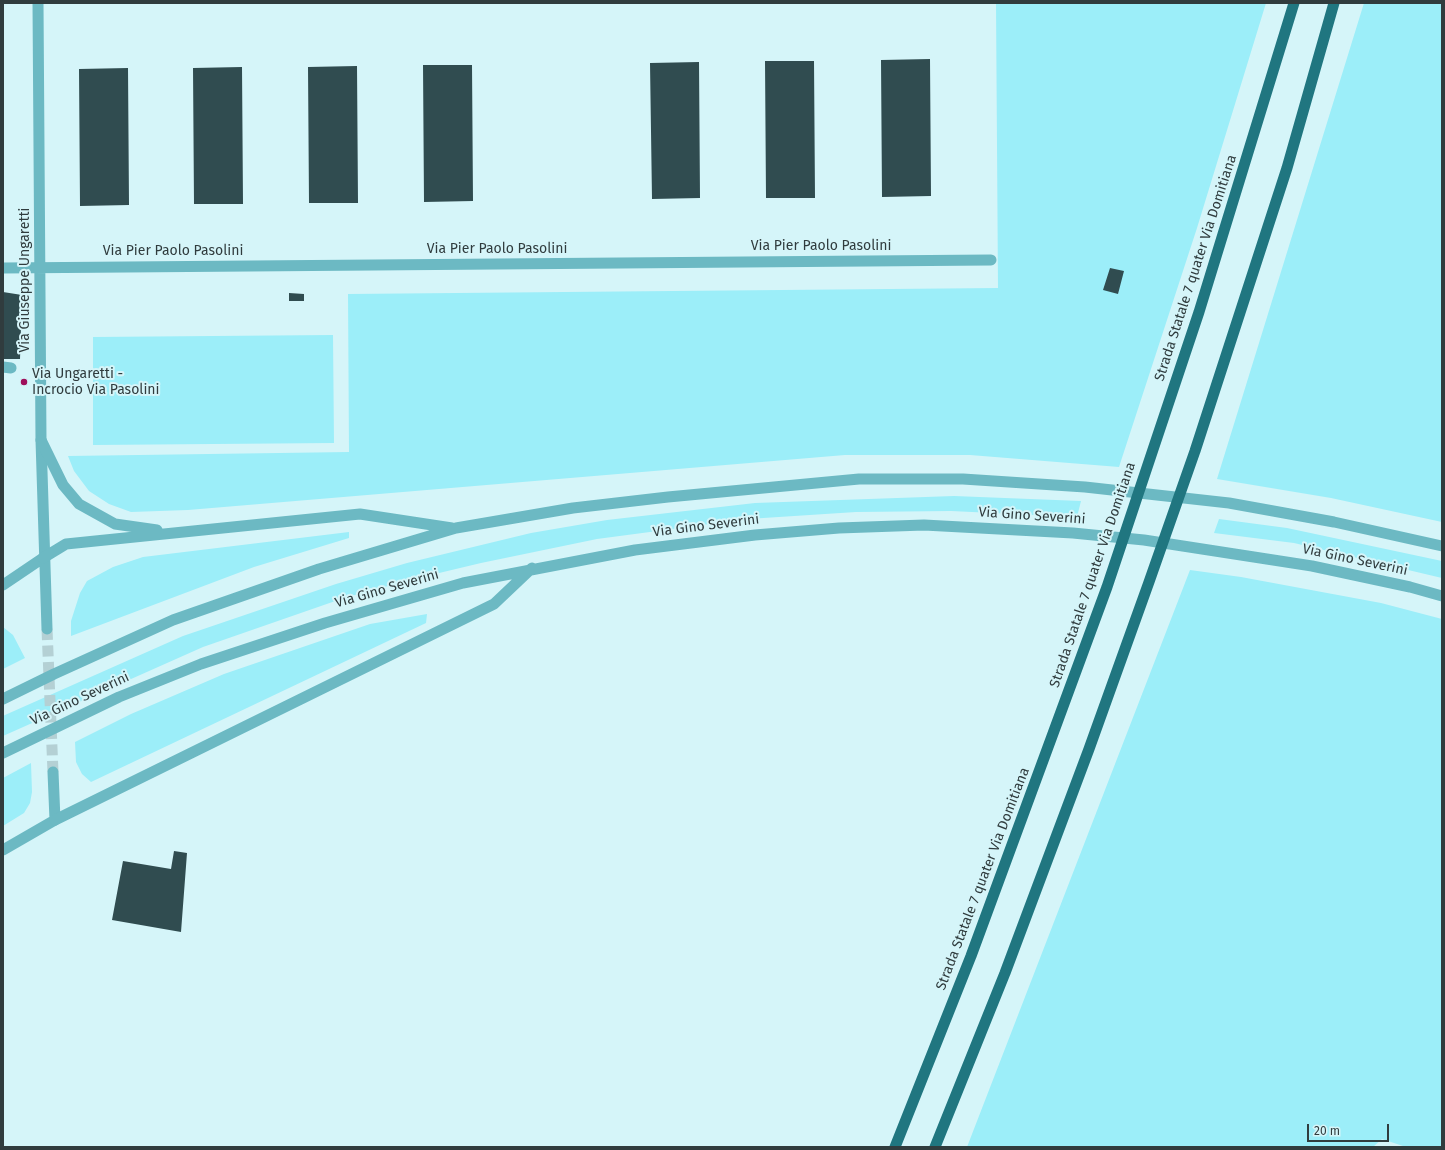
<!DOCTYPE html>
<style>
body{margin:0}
#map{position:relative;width:1445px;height:1150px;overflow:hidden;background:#d5f5f9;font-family:"Fira Sans",sans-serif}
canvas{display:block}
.frame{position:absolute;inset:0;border:4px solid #303c3e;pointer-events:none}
.scale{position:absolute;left:1307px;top:1124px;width:82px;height:18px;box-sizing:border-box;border:2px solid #303c3e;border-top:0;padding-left:5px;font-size:12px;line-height:14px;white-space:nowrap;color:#303c3e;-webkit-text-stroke:3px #d5f5f9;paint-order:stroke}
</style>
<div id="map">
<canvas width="1445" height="1150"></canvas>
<div class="frame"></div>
<div class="scale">20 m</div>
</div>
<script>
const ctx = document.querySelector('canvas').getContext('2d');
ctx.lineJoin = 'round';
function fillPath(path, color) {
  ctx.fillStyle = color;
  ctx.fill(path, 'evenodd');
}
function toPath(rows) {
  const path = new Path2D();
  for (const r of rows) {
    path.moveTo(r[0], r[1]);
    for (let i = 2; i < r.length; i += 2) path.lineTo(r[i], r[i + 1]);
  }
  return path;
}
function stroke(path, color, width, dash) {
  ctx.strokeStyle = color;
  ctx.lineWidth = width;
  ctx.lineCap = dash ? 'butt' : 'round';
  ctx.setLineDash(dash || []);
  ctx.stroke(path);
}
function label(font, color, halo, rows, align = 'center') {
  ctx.font = font + ' "Fira Sans",sans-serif';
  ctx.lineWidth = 4;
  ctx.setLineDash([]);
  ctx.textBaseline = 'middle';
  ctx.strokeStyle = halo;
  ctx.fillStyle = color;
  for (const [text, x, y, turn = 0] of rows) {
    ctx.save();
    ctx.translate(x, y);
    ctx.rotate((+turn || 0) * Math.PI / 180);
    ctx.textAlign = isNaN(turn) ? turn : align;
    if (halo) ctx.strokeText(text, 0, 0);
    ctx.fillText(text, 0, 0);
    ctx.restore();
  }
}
fillPath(toPath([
 [996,3,1266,3,1197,228,1119,467,970,455,845,455,188,510,131,512,109,504,89,491,74,471,68,456,349,452,348,294,998,288],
 [1364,3,1442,3,1442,522,1331,498,1217,479],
 [333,335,334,443,93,445,93,337],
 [954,496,1081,501,1077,517,951,511,856,512,748,519,597,539,481,563,414,579,344,598,203,647,3,736,3,716,5,715,183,636,336,584,407,563,531,533,607,520,755,503],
 [1219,519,1287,528,1442,561,1442,578,1294,543,1214,533],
 [349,532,349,538,254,567,71,636,71,621,80,593,87,581,113,567,143,557],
 [1190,570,1241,577,1381,603,1442,619,1442,1147,1406,1147,1382,1139,1373,1147,967,1147],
 [427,614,426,623,91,782,82,774,76,762,75,742,131,714,224,674,370,624],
 [3,627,13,635,25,658,3,669],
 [31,763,32,792,30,803,24,813,3,826,3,778]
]), '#9ceef9');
fillPath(toPath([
 [930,59,931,196,882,197,881,60],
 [765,61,814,61,815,198,766,198],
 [699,62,700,198,652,199,650,63],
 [423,65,472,65,473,201,424,202],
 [357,66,358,203,309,203,308,67],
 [242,67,243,204,194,204,193,68],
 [128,68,129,205,80,206,79,69],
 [1110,268,1124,271,1118,294,1103,290],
 [3,292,22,295,20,359,3,359],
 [289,293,304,294,304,301,289,301],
 [174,851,187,853,181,932,112,920,123,861,171,869]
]), '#304c50');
stroke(toPath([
 [47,629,53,772]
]), '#b4d0d4', 11, [11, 5.5]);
stroke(toPath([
 [38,3,41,440,47,629],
 [3,268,991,260],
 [3,367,11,368],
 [3,585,43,558],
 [3,850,55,820,53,772]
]), '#6cb9c3', 11);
stroke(toPath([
 [41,440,63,485,79,504,115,524,157,530],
 [43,558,66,544,360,514,452,528],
 [3,699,54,674,173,620,319,569,456,528,573,508,668,497,859,479,963,479,1085,487,1229,503,1334,522,1442,546],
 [3,753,119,697,201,664,325,623,463,583,635,550,755,535,839,528,924,525,1073,533,1144,540,1312,566,1410,587,1442,596],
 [55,820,494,604,532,568]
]), '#6cb9c3', 11);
stroke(toPath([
 [895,1147,971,956,1107,587,1199,312,1294,3],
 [935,1147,1005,973,1089,749,1149,582,1195,451,1287,168,1334,3]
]), '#207680', 11);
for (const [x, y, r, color] of [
 [24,382,4,"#9e0f5b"]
]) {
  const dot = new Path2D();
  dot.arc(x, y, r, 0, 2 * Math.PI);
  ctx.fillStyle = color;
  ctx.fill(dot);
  stroke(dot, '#d5f5f9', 1.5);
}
label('14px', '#303c3e', '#d5f5f9', [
 ["Via Pier Paolo Pasolini",821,246],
 ["Via Pier Paolo Pasolini",497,249],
 ["Via Pier Paolo Pasolini",173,251],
 ["Strada Statale 7 quater Via Domitiana",1196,268,-72],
 ["Via Giuseppe Ungaretti",25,280,-90],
 ["Via Gino Severini",1032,516,4],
 ["Via Gino Severini",706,526,-7],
 ["Via Gino Severini",1355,560,12],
 ["Strada Statale 7 quater Via Domitiana",1093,575,-71],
 ["Via Gino Severini",387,589,-16],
 ["Via Gino Severini",80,699,-25],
 ["Strada Statale 7 quater Via Domitiana",983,879,-69]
]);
label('14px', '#303c3e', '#d5f5f9', [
 ["Via Ungaretti -",32,374],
 ["Incrocio Via Pasolini",32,390]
], 'left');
</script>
